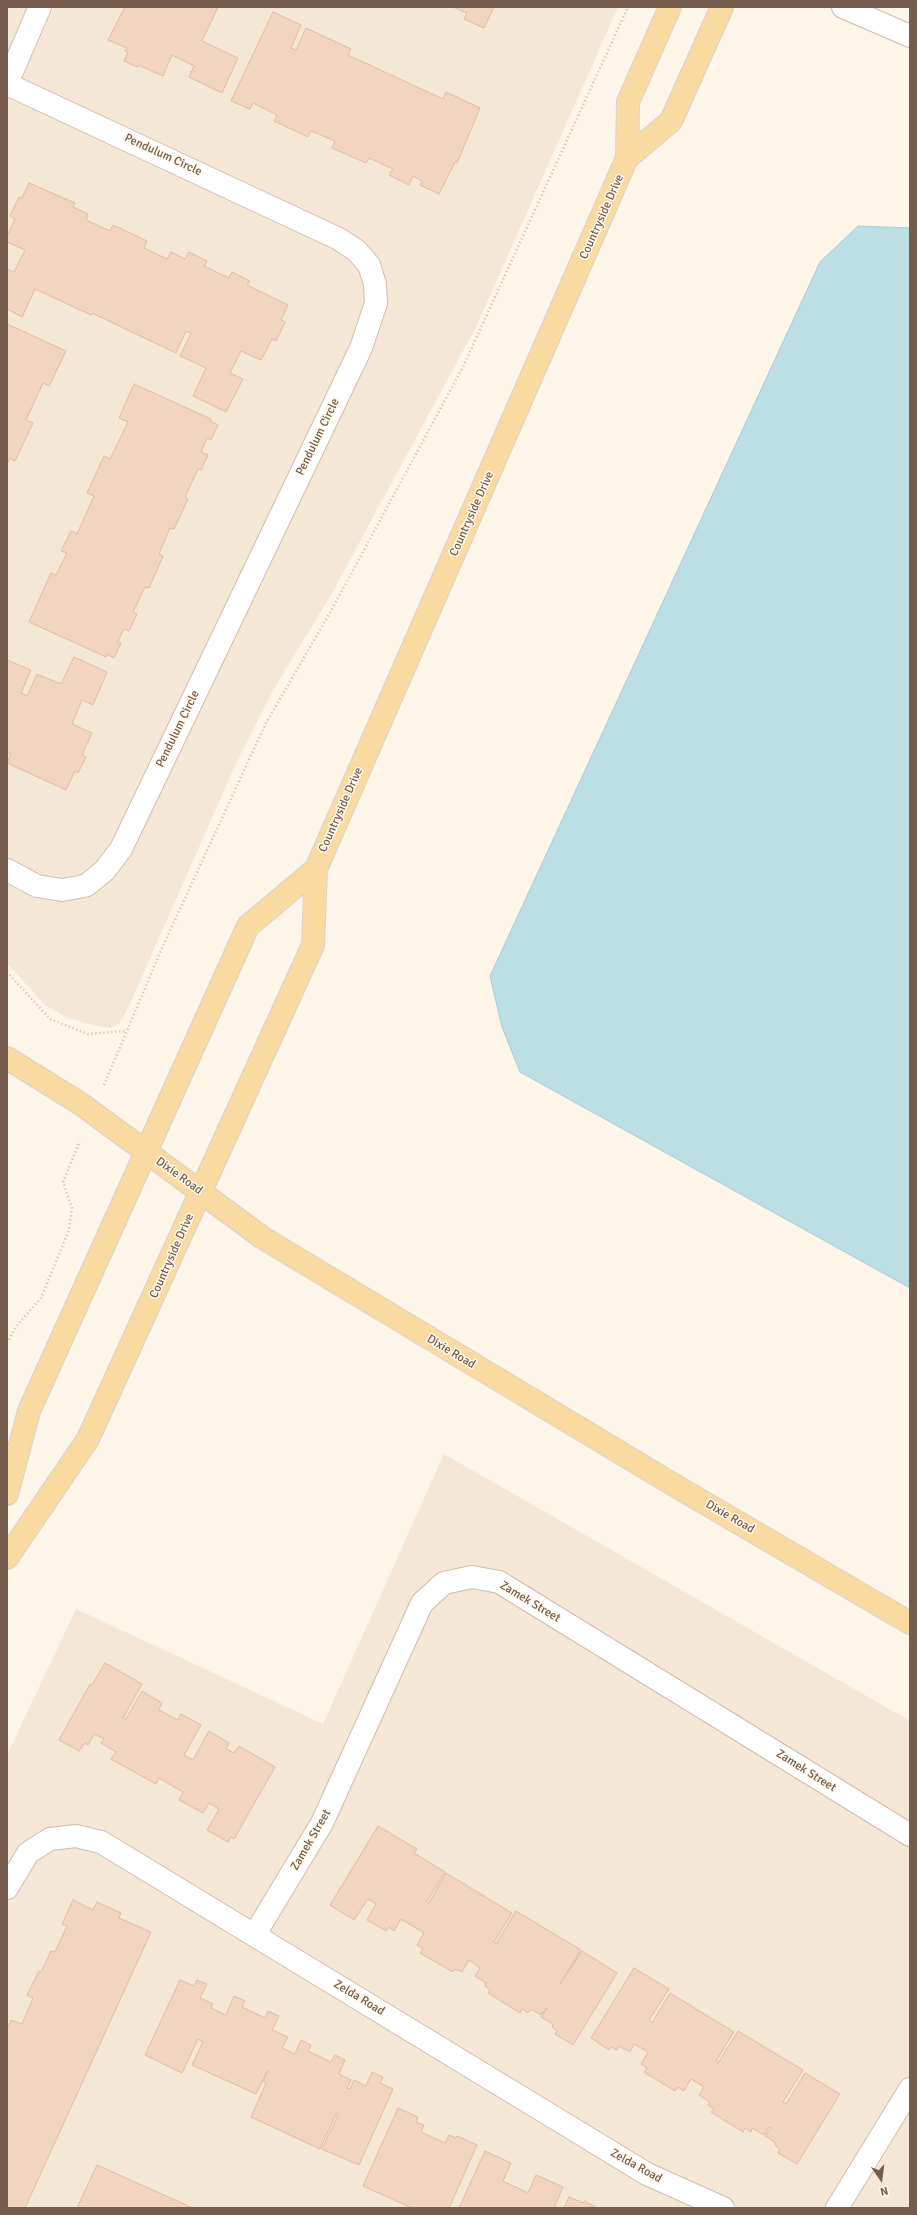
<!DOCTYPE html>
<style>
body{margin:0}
#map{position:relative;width:917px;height:2215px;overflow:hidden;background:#fcf5e8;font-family:Signika,sans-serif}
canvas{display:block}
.frame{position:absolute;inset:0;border:8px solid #765c4c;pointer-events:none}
.north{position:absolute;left:861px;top:2159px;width:40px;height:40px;-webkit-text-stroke:3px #fff9ee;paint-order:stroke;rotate:166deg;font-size:11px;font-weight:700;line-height:16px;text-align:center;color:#765c4c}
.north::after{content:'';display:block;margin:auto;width:14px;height:18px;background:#765c4c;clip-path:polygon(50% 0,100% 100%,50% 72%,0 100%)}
</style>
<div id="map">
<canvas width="917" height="2215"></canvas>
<div class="frame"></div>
<div class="north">N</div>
</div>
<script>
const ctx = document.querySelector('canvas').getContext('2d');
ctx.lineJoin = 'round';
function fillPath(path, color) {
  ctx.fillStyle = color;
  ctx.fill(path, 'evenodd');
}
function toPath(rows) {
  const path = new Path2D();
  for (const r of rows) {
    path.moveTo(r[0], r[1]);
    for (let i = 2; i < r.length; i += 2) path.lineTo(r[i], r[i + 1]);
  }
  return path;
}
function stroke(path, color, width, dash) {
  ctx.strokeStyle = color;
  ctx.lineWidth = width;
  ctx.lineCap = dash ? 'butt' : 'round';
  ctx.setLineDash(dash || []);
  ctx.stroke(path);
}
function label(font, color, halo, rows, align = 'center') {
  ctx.font = font + ' Signika,sans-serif';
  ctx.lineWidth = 3;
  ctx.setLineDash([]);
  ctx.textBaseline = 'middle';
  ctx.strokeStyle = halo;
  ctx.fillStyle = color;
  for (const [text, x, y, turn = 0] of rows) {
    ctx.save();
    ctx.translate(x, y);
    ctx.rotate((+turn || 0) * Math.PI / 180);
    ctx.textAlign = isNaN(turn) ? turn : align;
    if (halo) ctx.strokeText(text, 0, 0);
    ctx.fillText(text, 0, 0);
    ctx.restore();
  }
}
fillPath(toPath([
 [7,7,618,7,477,325,332,593,275,687,237,761,129,1006,120,1023,110,1028,89,1024,68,1018,45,1005,7,963],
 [444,1454,910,1721,910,2208,7,2208,7,1755,76,1609,323,1724]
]), '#f4e7d6');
const water = toPath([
 [858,226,910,228,910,1288,520,1072,502,1027,490,976,820,262,858,226]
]);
fillPath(water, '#bcdfe6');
stroke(water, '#a3ced7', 1);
const building = toPath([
 [125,7,218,7,202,41,238,58,222,93,189,77,194,66,172,55,163,76,138,65,137,67,124,61,128,52,125,51,127,48,108,40,125,7],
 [453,7,494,7,484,28,464,19,467,13,453,7],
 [273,12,301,25,291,48,296,50,306,28,351,49,348,55,443,99,446,92,480,108,457,163,455,162,439,194,420,185,422,181,413,176,409,185,389,175,393,169,369,158,366,163,332,148,335,141,311,131,308,137,274,121,277,115,253,103,250,109,231,101,273,12],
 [29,183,75,203,73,207,88,214,86,220,110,231,113,225,147,241,144,248,167,259,171,252,185,259,189,252,207,261,204,266,229,278,232,272,250,281,247,285,288,305,281,320,285,322,276,341,272,339,261,360,241,351,230,373,243,379,226,412,193,396,206,368,180,356,191,333,186,331,176,353,92,313,91,315,35,289,22,317,7,309,7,269,14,272,25,250,7,242,7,236,15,219,10,216,19,197,22,198,29,183],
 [7,324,66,351,49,386,43,383,26,420,33,423,15,461,10,458,7,464,7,324],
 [134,384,211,419,210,421,218,425,211,440,207,438,201,452,208,455,201,470,198,469,185,497,188,499,174,529,170,528,159,554,163,556,149,588,145,587,133,612,137,614,129,631,124,629,118,641,121,643,114,658,107,654,106,657,29,622,51,573,56,575,67,553,61,551,71,531,77,534,94,496,87,493,104,456,110,459,128,422,119,418,134,384],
 [74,657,107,672,93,705,82,700,72,724,92,733,82,755,86,757,78,773,75,771,66,790,7,763,11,754,7,752,7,660,31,670,21,693,27,696,37,674,61,684,74,657],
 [105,1663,142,1684,123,1718,126,1719,142,1691,162,1703,159,1710,178,1720,181,1714,201,1725,184,1755,193,1760,209,1731,229,1743,226,1749,234,1753,239,1746,275,1767,234,1839,231,1837,228,1842,207,1830,219,1809,209,1803,203,1813,179,1800,183,1792,159,1778,156,1784,111,1759,116,1752,101,1743,104,1739,94,1734,88,1745,85,1743,79,1751,59,1740,90,1684,92,1685,105,1663],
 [378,1826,417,1849,414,1853,445,1872,427,1901,429,1903,446,1873,512,1913,494,1942,496,1944,516,1911,581,1950,560,1984,582,1951,617,1973,573,2045,555,2034,557,2031,552,2027,553,2024,541,2017,547,2009,546,2008,541,2015,531,2009,528,2013,522,2009,520,2013,488,1993,490,1990,485,1986,486,1983,475,1976,480,1968,469,1960,462,1972,455,1969,453,1972,420,1953,423,1949,417,1945,424,1933,401,1919,394,1931,389,1927,386,1931,367,1920,376,1904,368,1899,354,1920,330,1905,378,1826],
 [73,1900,93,1910,97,1902,121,1913,119,1918,151,1932,25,2208,7,2208,7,2029,11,2020,22,2024,33,1998,27,1995,39,1971,41,1972,51,1951,55,1952,67,1926,62,1924,73,1900],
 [634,1968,669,1989,649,2020,652,2023,670,1993,734,2032,716,2061,718,2063,738,2031,803,2070,783,2102,786,2104,805,2073,840,2094,797,2164,778,2153,780,2149,775,2145,776,2143,765,2136,771,2128,769,2127,764,2135,752,2128,751,2132,745,2128,743,2132,711,2112,714,2109,708,2105,710,2102,699,2095,704,2087,691,2079,684,2091,678,2087,675,2091,644,2072,647,2068,641,2064,648,2052,634,2044,630,2052,619,2046,617,2050,611,2047,609,2050,591,2038,634,1968],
 [180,1980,194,1986,197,1980,207,1984,200,1998,213,2004,211,2008,226,2015,234,1996,245,2001,242,2007,265,2018,268,2011,279,2016,272,2030,288,2037,282,2048,295,2054,301,2040,311,2045,308,2051,331,2062,335,2055,345,2060,339,2074,351,2080,347,2088,350,2089,354,2080,366,2086,372,2072,383,2077,380,2083,393,2089,359,2165,322,2149,338,2115,336,2114,320,2149,251,2117,266,2083,263,2081,268,2070,256,2094,192,2065,203,2042,198,2039,182,2073,145,2055,180,1980],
 [398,2108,418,2117,416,2122,424,2125,421,2132,445,2143,449,2135,456,2138,457,2136,477,2145,449,2208,412,2208,363,2186,398,2108],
 [485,2151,511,2163,503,2181,528,2193,536,2175,563,2187,554,2208,459,2208,485,2151],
 [97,2165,193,2208,77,2208,97,2165],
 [569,2197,583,2203,584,2201,596,2207,564,2208,569,2197]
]);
fillPath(building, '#f1d5c0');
stroke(building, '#e3bca0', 1);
const minor = toPath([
 [843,7,910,36],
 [7,83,40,7],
 [7,84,339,239,357,251,369,265,375,284,376,303,361,348,121,849,105,870,87,885,79,887,62,890,37,886,7,870],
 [7,1888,28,1853,50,1839,76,1836,101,1842,647,2174,723,2208],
 [255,1934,322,1823,422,1603,444,1583,472,1577,499,1582,910,1835],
 [837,2208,910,2089]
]);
const major = toPath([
 [627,158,671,121,722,7],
 [7,1058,81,1104,263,1238,679,1488,910,1623],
 [7,1494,29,1411,248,926,316,869],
 [7,1558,88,1439,313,945,316,869,627,158,628,102,670,7]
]);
stroke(minor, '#cebdae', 24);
stroke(major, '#d9d1cd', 24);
stroke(toPath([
 [7,972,50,1019,88,1034,126,1031],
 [104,1085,162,948,266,723,331,611,463,367,628,7],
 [7,1343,18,1324,41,1298,69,1230,72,1208,63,1182,80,1141]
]), '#d6b8a3', 2.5, [1, 3]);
stroke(minor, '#fff', 22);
stroke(major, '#f9dba2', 22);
label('12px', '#765c4c', '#fff9ee', [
 ["Pendulum Circle",163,155,25],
 ["Countryside Drive",602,217,-66],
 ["Pendulum Circle",318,437,-64],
 ["Countryside Drive",472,514,-66],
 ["Pendulum Circle",178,729,-64],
 ["Countryside Drive",341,810,-66],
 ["Dixie Road",179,1176,36],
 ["Countryside Drive",172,1256,-66],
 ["Dixie Road",451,1352,31],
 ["Dixie Road",730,1517,30],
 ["Zamek Street",530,1602,31],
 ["Zamek Street",806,1771,32],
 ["Zamek Street",311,1840,-60],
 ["Zelda Road",359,1998,31],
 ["Zelda Road",636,2166,29]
]);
</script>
